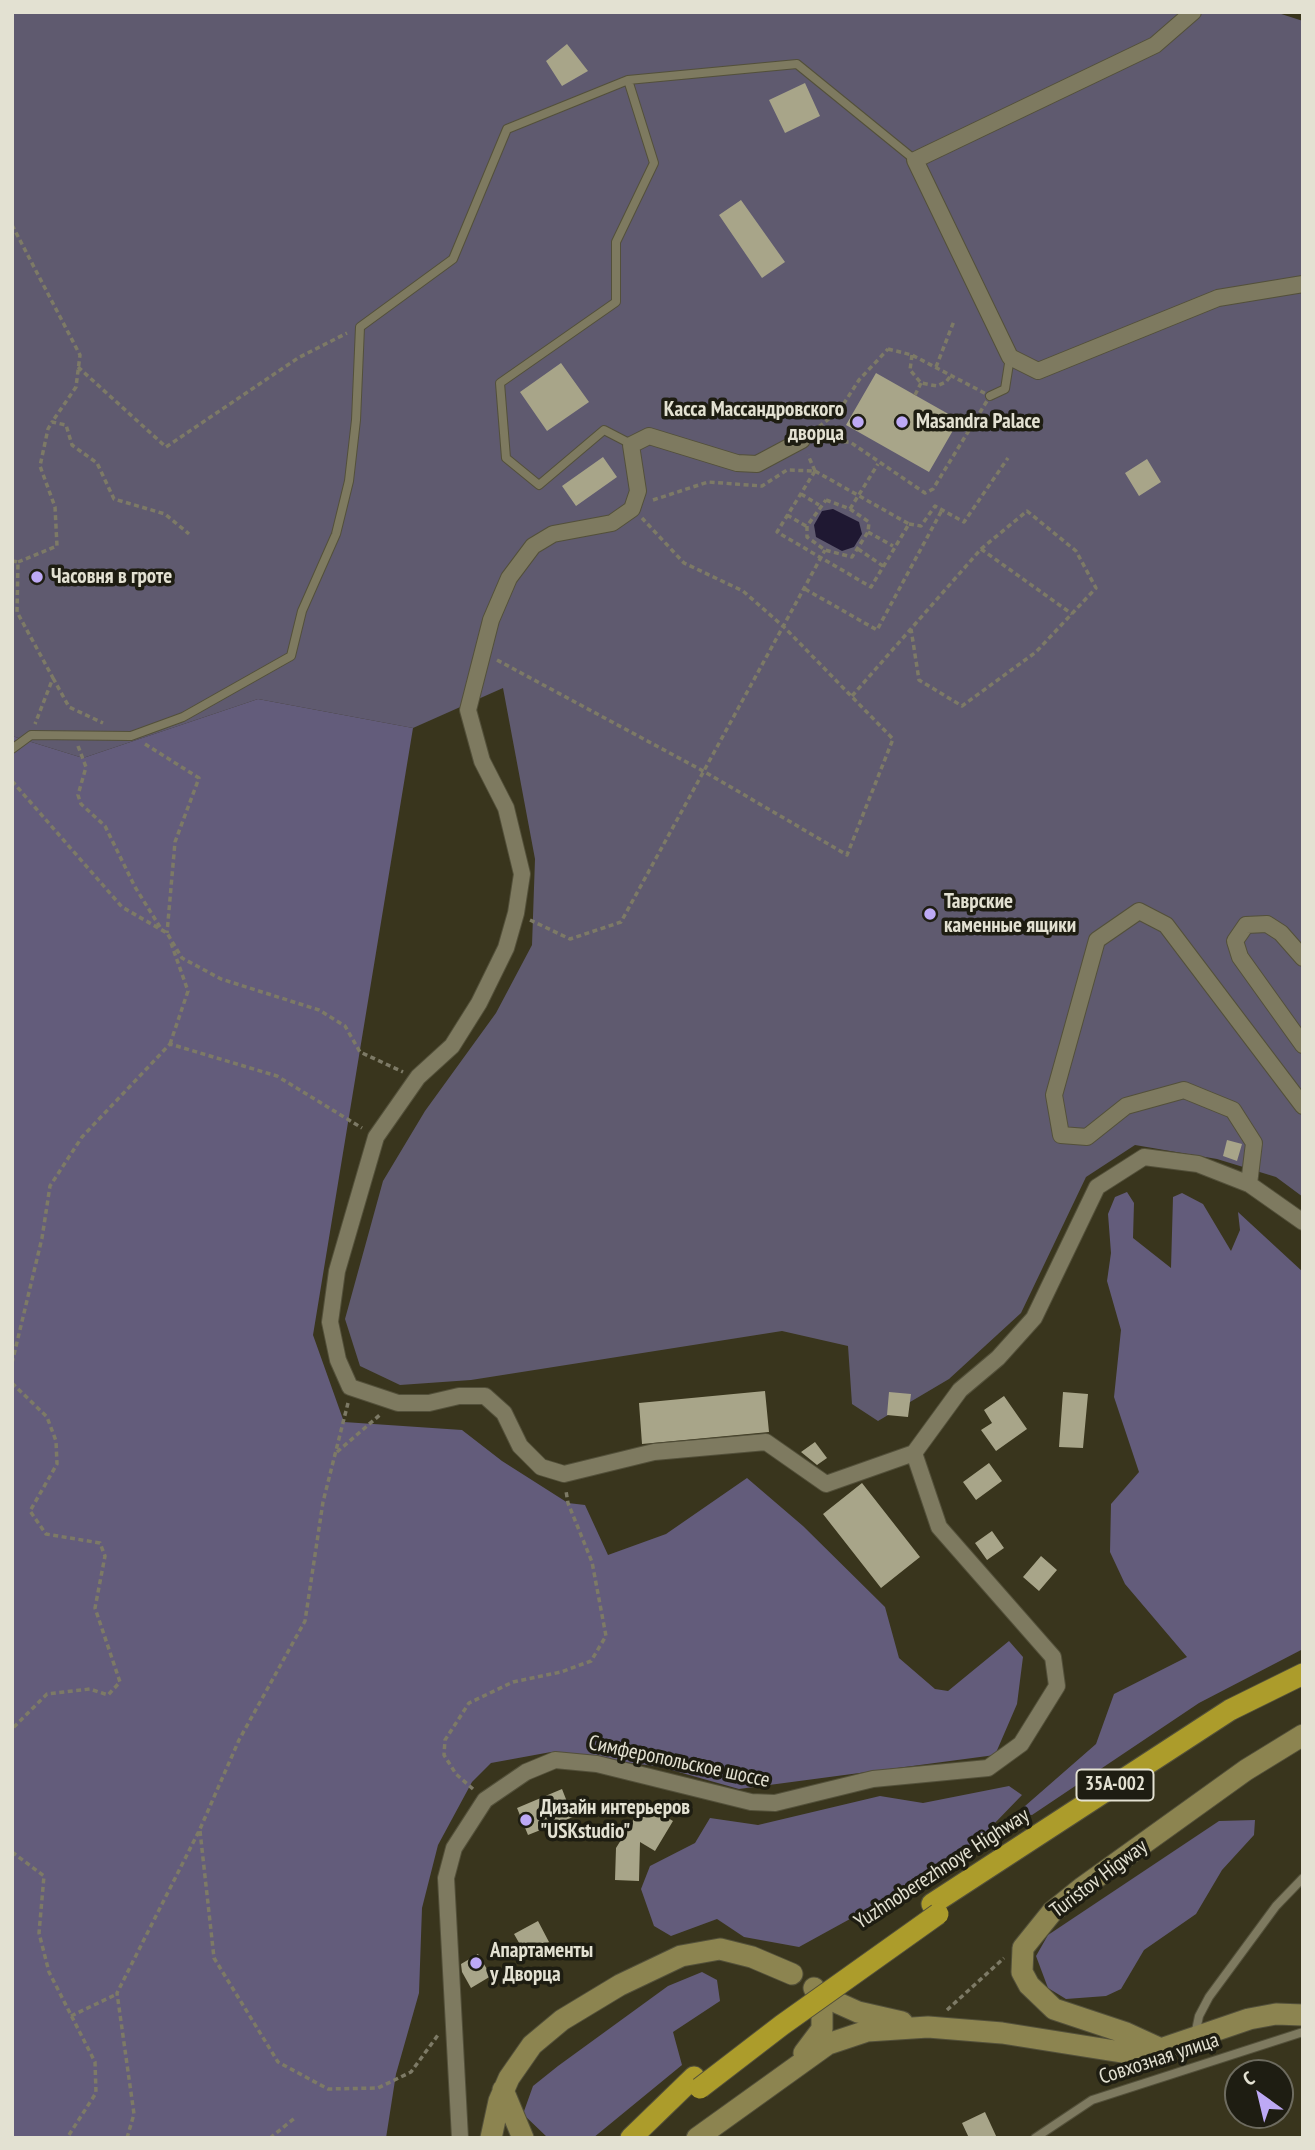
<!DOCTYPE html>
<meta charset="utf-8">
<style>
body{margin:0}
#map{position:relative;width:1315px;height:2150px;overflow:hidden;background:#39351d;font-family:"PT Sans Narrow",sans-serif}
canvas{display:block}
.frame{position:absolute;inset:0;border:14px solid #e3e1d2;pointer-events:none}
.north{position:absolute;left:1224px;top:2059px;width:70px;height:70px;box-sizing:border-box;background:#1e1d12;border:2px solid #6d6b5f;border-radius:50%;rotate:326deg;font-size:19px;font-weight:700;line-height:28px;text-align:center;color:#e3e1d2}
.north::after{content:'';display:block;margin:auto;width:24px;height:32px;background:#bda9f5;clip-path:polygon(50% 0,100% 100%,50% 72%,0 100%)}
</style>
<div id="map">
<canvas width="1315" height="2150"></canvas>
<div class="frame"></div>
<div class="north">С</div>
</div>
<script>
const ctx = document.querySelector('canvas').getContext('2d');
ctx.lineJoin = 'round';
function fillPath(path, color) {
  ctx.fillStyle = color;
  ctx.fill(path, 'evenodd');
}
function toPath(rows) {
  const path = new Path2D();
  for (const r of rows) {
    path.moveTo(r[0], r[1]);
    for (let i = 2; i < r.length; i += 2) path.lineTo(r[i], r[i + 1]);
  }
  return path;
}
function stroke(path, color, width, dash) {
  ctx.strokeStyle = color;
  ctx.lineWidth = width;
  ctx.lineCap = dash ? 'butt' : 'round';
  ctx.setLineDash(dash || []);
  ctx.stroke(path);
}
function label(font, color, halo, rows, align = 'center') {
  ctx.font = font + ' "PT Sans Narrow",sans-serif';
  ctx.lineWidth = 7;
  ctx.setLineDash([]);
  ctx.textBaseline = 'middle';
  ctx.strokeStyle = halo;
  ctx.fillStyle = color;
  for (const [text, x, y, turn = 0] of rows) {
    ctx.save();
    ctx.translate(x, y);
    ctx.rotate((+turn || 0) * Math.PI / 180);
    ctx.textAlign = isNaN(turn) ? turn : align;
    if (halo) ctx.strokeText(text, 0, 0);
    ctx.fillText(text, 0, 0);
    ctx.restore();
  }
}
fillPath(toPath([
 [12,12,1275,12,1303,21,1303,1197,1276,1177,1217,1159,1135,1145,1086,1177,1021,1313,949,1379,878,1421,852,1404,848,1346,782,1331,471,1380,400,1385,360,1366,345,1319,383,1181,425,1111,496,1013,532,945,535,859,503,688,413,728,258,699,83,758,12,736]
]), '#5f5a6f');
fillPath(toPath([
 [258,699,413,728,313,1335,344,1422,462,1430,502,1461,568,1503,585,1505,608,1555,666,1534,747,1478,803,1526,885,1607,899,1658,935,1689,948,1691,1009,1641,1023,1657,1017,1704,995,1755,739,1789,661,1767,551,1752,491,1763,472,1782,438,1845,422,1908,419,1993,396,2074,386,2138,12,2138,12,736,83,758],
 [1127,1192,1134,1203,1133,1238,1171,1268,1173,1197,1182,1193,1203,1204,1231,1251,1240,1230,1238,1212,1303,1272,1303,1649,1199,1703,1032,1815,1017,1813,1096,1744,1114,1694,1187,1657,1125,1584,1110,1552,1111,1504,1139,1472,1114,1397,1121,1330,1107,1281,1111,1253,1108,1214,1115,1197],
 [1009,1786,1022,1795,961,1858,799,1947,744,1937,717,1919,671,1936,654,1926,641,1889,650,1866,695,1843,710,1818,758,1825,880,1796,923,1803],
 [1255,1820,1254,1835,1222,1870,1196,1914,1144,1950,1121,1989,1106,1996,1066,1999,1048,1988,1036,1956,1048,1935,1219,1821],
 [702,1972,717,1980,720,2001,673,2032,682,2065,593,2138,548,2138,523,2114,533,2086,558,2066,668,1986]
]), '#635c7b');
fillPath(toPath([
 [833,509,859,522,862,534,854,547,842,551,816,537,814,525,822,511]
]), '#1f1832');
fillPath(toPath([
 [567,44,588,71,562,86,546,61],
 [805,83,820,116,785,133,769,100],
 [741,200,785,262,762,278,719,215],
 [561,363,589,402,547,431,520,392],
 [876,373,959,420,929,472,846,425],
 [603,457,617,477,576,506,562,486],
 [1147,459,1161,482,1139,496,1125,473],
 [1227,1140,1242,1144,1237,1161,1223,1156],
 [765,1391,769,1432,642,1444,639,1403],
 [889,1392,911,1394,908,1417,887,1415],
 [1063,1392,1088,1394,1083,1448,1059,1447],
 [1004,1396,1027,1429,996,1451,981,1430,992,1423,984,1410],
 [815,1442,827,1458,817,1465,801,1452],
 [989,1463,1002,1481,976,1500,963,1482],
 [862,1483,920,1557,881,1588,823,1514],
 [992,1531,1004,1548,987,1560,975,1543],
 [1041,1556,1057,1570,1039,1591,1023,1577],
 [562,1789,573,1817,528,1835,517,1808],
 [644,1803,673,1821,655,1851,640,1842,639,1881,615,1880,616,1848],
 [538,1921,549,1942,526,1955,514,1934],
 [478,1954,491,1976,471,1988,462,1972,461,1964],
 [985,2112,997,2138,969,2138,962,2123]
]), '#a8a589');
const lane = toPath([
 [628,80,654,163,616,242,616,302,500,383,506,458,539,485,604,430,631,444],
 [990,396,1005,389,1010,357],
 [12,749,31,735,131,736,183,717,291,656,302,611,336,534,349,481,356,420,360,327,453,259,507,129,628,80,797,64,915,160],
 [1195,2035,1199,2016,1209,1997,1276,1906,1303,1878],
 [1035,2138,1092,2100,1303,2032]
]);
const street = toPath([
 [1193,12,1155,45,915,160,1010,357,1038,371,1218,298,1303,284],
 [802,440,757,464,737,463,649,436,631,445,638,491,632,509,612,523,553,534,533,546,509,578,491,620,468,710,482,761,506,808,522,874,516,913,506,948,479,1003,452,1046,418,1077,376,1137,337,1271,330,1322,338,1360,350,1387,398,1403,429,1403,459,1396,485,1396,504,1413,520,1446,541,1467,564,1474,654,1452,766,1442,826,1484,914,1453],
 [1303,958,1281,933,1267,924,1246,925,1235,941,1240,957,1303,1045],
 [1249,1184,1254,1143,1233,1110,1184,1090,1126,1106,1087,1137,1061,1135,1054,1095,1097,940,1139,911,1166,925,1303,1106],
 [914,1453,960,1390,998,1358,1034,1318,1097,1187,1144,1157,1198,1164,1249,1184,1303,1222],
 [460,2138,446,1878,454,1848,485,1800,526,1772,555,1760,597,1764,751,1802,775,1803,873,1779,988,1768,1021,1744,1057,1686,1053,1657,939,1527,914,1453]
]);
const secondary = toPath([
 [838,2003,858,2012,902,2022],
 [1161,2049,1126,2033,1054,2009,1029,1985,1022,1972,1023,1948,1052,1912,1083,1887,1246,1770,1303,1735],
 [804,2053,822,2029,822,2004,814,1988],
 [503,2090,523,2138],
 [491,2138,499,2101,509,2078,532,2045,562,2020,620,1985,681,1956,720,1949,752,1957,792,1974],
 [697,2138,828,2044,867,2031,928,2027,1002,2033,1134,2054,1161,2049,1249,2019,1276,2014,1303,2015]
]);
const highway = toPath([
 [932,1904,1230,1710,1303,1674],
 [631,2138,694,2077]
]);
stroke(lane, '#53503a', 10);
stroke(street, '#53503a', 18);
stroke(secondary, '#53503a', 23);
stroke(highway, '#53503a', 23);
stroke(toPath([
 [12,225,80,355,76,387,52,422],
 [888,349,912,355,990,396,933,489,925,493,850,442,802,440,839,411,859,380,888,349],
 [912,355,910,370,921,383,937,386,946,382,952,374],
 [78,367,166,447,298,358,347,333],
 [936,367,954,321],
 [915,395,921,383],
 [815,471,909,524,871,587,777,532,815,471],
 [801,494,819,505],
 [653,500,708,482,762,486,787,470,815,471,808,455],
 [826,500,850,509,869,522,868,532,852,557,825,550,807,537,807,526,826,500],
 [850,509,878,464],
 [787,515,806,526],
 [909,524,921,526,935,506,964,522,1008,458],
 [868,532,893,546],
 [858,549,883,566],
 [981,549,1072,614],
 [12,561,18,562,17,612,53,678,35,724],
 [18,562,57,546,55,507,40,466,48,429,52,422,66,425,72,445,97,463,114,499,165,514,189,534],
 [805,589,877,630,942,510],
 [497,660,705,772,847,855,893,739,784,627,743,591,684,563,642,518],
 [53,678,69,707,103,723],
 [852,696,981,549,1027,511,1076,551,1096,588,1036,652,962,706,919,680,911,629],
 [145,744,199,778,175,842,167,933],
 [78,746,86,767,78,795,81,804,105,826,135,887,160,927],
 [12,781,122,907,167,933,182,958,221,979,319,1010,345,1026,360,1052,403,1072],
 [530,920,570,939,621,922,825,550],
 [170,1044,188,991,171,943],
 [12,1363,42,1238,50,1186,82,1137,170,1044,277,1076,362,1128],
 [12,1383,47,1417,56,1441,57,1464,30,1511,46,1534,100,1543,105,1556,95,1608,120,1682,108,1695,90,1689,47,1694,12,1729],
 [337,1452,382,1413],
 [473,1789,456,1774,444,1755,445,1740,469,1703,513,1682,561,1672,591,1661,606,1636,592,1562,568,1503,566,1491],
 [200,1831,214,1958,278,2062,328,2089,378,2088,411,2072,438,2035],
 [12,1852,44,1876,39,1933,49,1972,95,2062,96,2093,67,2138],
 [947,2010,1004,1958],
 [71,2016,117,1994],
 [127,2138,134,2114,117,1993,200,1829,239,1740,305,1621,323,1502,348,1403],
 [270,2138,296,2117]
]), '#7d7a66', 3.5, [5, 3.5]);
stroke(lane, '#7e7a60', 8);
stroke(street, '#7e7a60', 16);
stroke(secondary, '#8c8450', 21);
stroke(highway, '#ac9c2b', 21);
const highwayBridge = toPath([
 [700,2088,782,2025,938,1914]
]);
stroke(highwayBridge, '#53503a', 23, []);
stroke(highwayBridge, '#ac9c2b', 21);
for (const [x, y, r, color] of [
 [858,422,7,"#bda9f5"],
 [902,422,7,"#bda9f5"],
 [37,577,7,"#bda9f5"],
 [930,914,7,"#bda9f5"],
 [526,1820,7,"#bda9f5"],
 [476,1963,7,"#bda9f5"]
]) {
  const dot = new Path2D();
  dot.arc(x, y, r, 0, 2 * Math.PI);
  ctx.fillStyle = color;
  ctx.fill(dot);
  stroke(dot, '#1e1d12', 2.5);
}
for (const [x, y, w] of [
 [1115,1785,77]
]) {
  const box = new Path2D();
  box.roundRect(x - w / 2, y - 15.5, w, 31, 5);
  ctx.fillStyle = '#1e1d12';
  ctx.fill(box);
  stroke(box, '#e3e1d2', 2);
}
label('bold 19px', '#e3e1d2', null, [
 ["35А-002",1115,1785]
]);
label('bold 21px', '#e3e1d2', '#1e1d12', [
 ["Касса Массандровского",844,410,"right"],
 ["дворца",844,434,"right"],
 ["Masandra Palace",916,422],
 ["Часовня в гроте",51,577],
 ["Таврские",944,902],
 ["каменные ящики",944,926],
 ["Дизайн интерьеров",540,1808],
 ["\"USKstudio\"",540,1832],
 ["Апартаменты",490,1951],
 ["у Дворца",490,1975]
], 'left');
label('21px', '#e3e1d2', '#1e1d12', [
 ["Симферопольское шоссе",679,1762,12],
 ["Yuzhnoberezhnoye Highway",942,1869,-33],
 ["Turistov Higway",1099,1879,-37],
 ["Совхозная улица",1159,2059,-18]
]);
</script>
